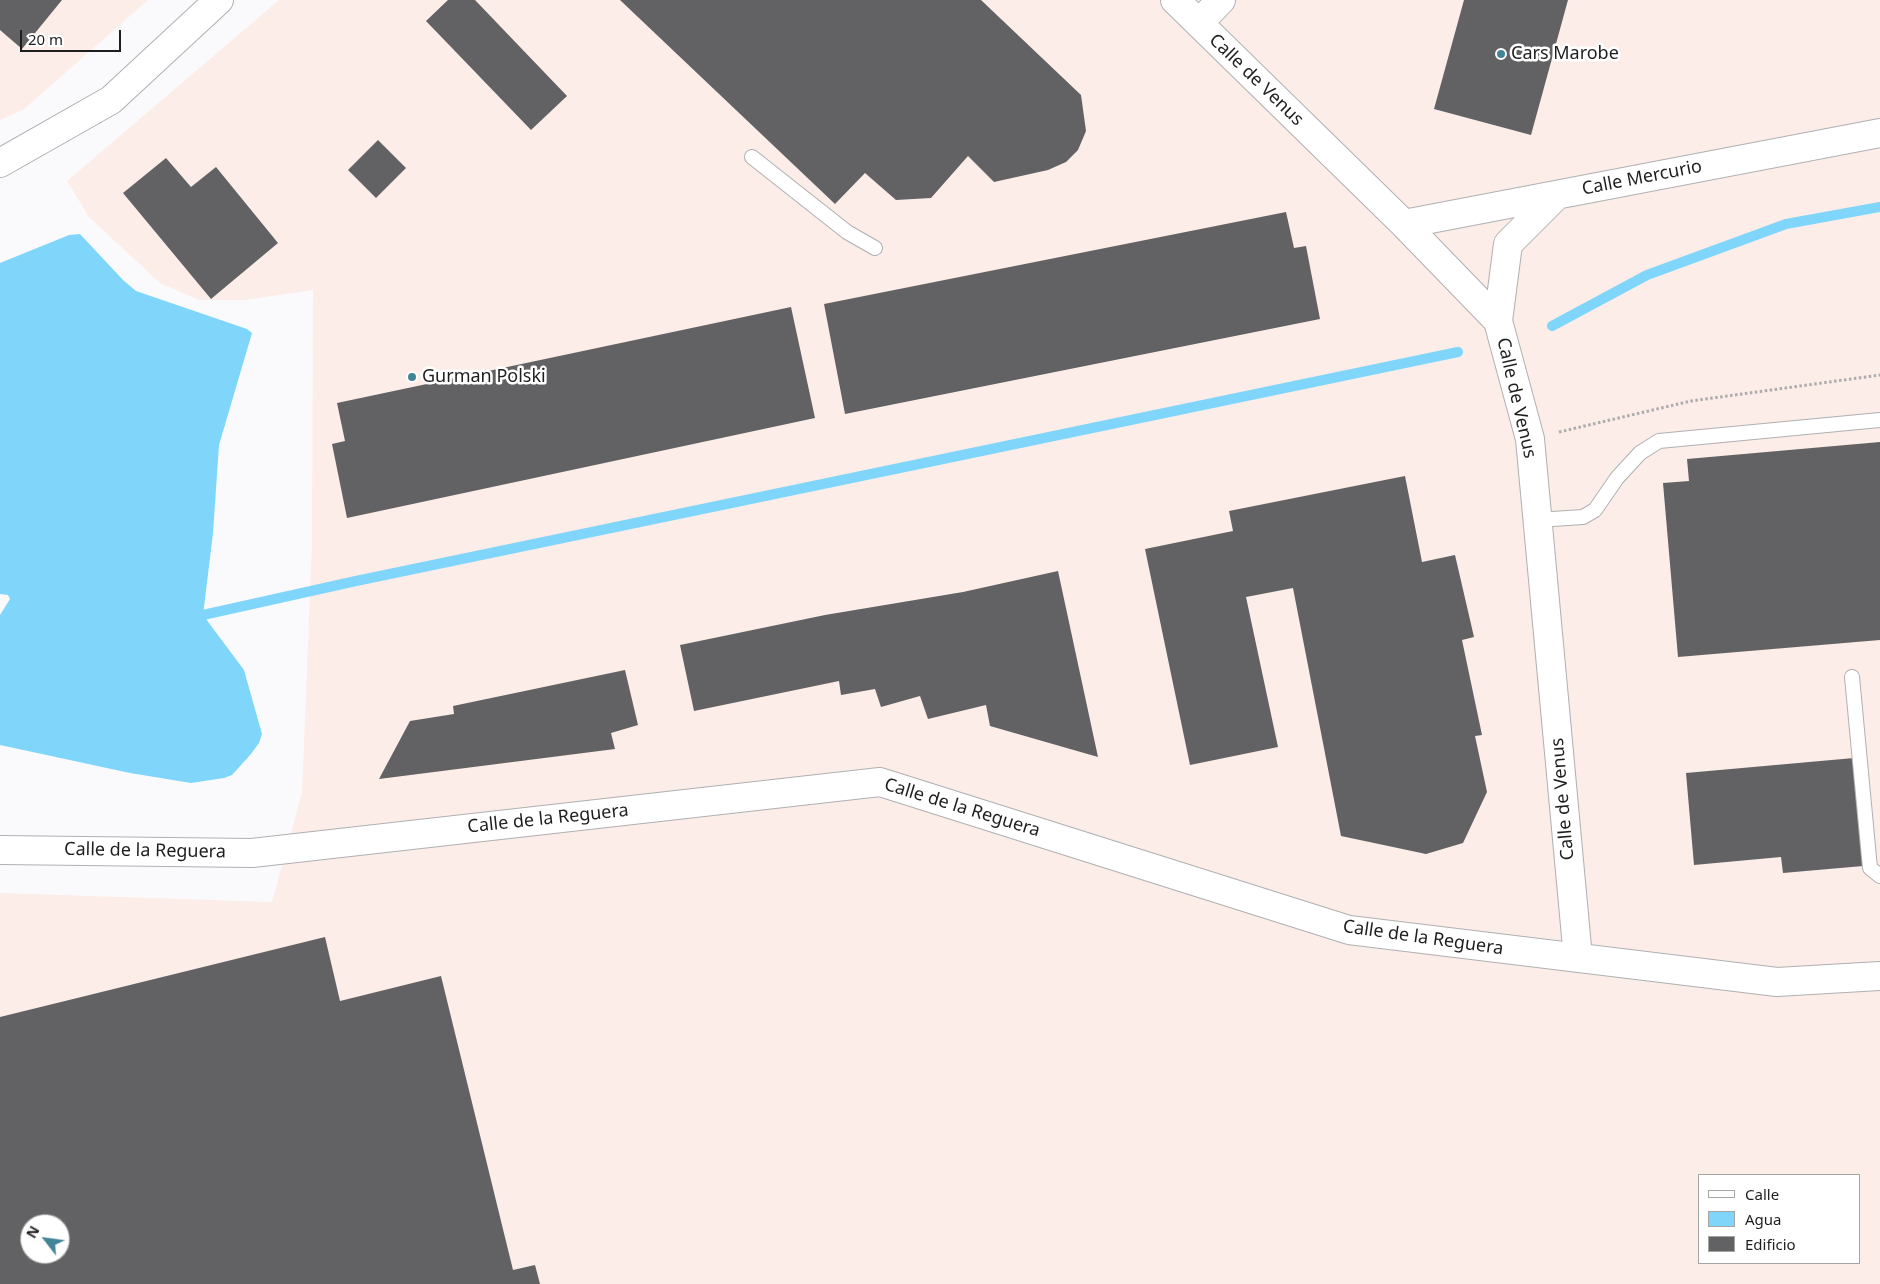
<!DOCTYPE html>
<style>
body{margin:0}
#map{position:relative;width:1880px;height:1284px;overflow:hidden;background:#fafafc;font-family:"Noto Sans",sans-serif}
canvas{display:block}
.legend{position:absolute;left:1698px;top:1174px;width:162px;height:90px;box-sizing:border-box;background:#fff;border:1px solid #a5a5a5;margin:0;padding:6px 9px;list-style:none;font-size:15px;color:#1e1e1e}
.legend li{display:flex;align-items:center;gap:10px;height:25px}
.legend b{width:25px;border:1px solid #a5a5a5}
.north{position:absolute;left:20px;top:1214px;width:50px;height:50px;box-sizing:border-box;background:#fff;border:1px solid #a5a5a5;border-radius:50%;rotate:300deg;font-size:14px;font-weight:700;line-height:20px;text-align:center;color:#1e1e1e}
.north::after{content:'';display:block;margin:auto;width:18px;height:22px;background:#438497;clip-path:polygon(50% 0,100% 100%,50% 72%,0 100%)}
.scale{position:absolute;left:20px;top:30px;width:101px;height:22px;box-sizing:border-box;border:2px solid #1e1e1e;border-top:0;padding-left:6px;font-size:15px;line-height:18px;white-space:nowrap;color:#1e1e1e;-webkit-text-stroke:4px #fff;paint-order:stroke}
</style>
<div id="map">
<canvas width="1880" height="1284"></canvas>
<ul class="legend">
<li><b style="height:6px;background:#fff"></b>Calle</li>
<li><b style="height:14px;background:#7fd6fa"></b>Agua</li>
<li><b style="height:14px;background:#626264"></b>Edificio</li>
</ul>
<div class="north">N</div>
<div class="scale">20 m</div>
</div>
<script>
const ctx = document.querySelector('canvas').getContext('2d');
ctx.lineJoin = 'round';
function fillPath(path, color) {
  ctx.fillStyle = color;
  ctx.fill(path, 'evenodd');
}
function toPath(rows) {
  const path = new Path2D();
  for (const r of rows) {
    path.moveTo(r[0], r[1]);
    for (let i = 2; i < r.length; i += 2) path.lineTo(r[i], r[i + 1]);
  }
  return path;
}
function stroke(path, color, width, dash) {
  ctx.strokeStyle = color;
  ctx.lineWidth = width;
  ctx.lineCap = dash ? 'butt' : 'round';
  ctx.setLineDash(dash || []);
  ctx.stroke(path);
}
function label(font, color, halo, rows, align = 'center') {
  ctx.font = font + ' "Noto Sans",sans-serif';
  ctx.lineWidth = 5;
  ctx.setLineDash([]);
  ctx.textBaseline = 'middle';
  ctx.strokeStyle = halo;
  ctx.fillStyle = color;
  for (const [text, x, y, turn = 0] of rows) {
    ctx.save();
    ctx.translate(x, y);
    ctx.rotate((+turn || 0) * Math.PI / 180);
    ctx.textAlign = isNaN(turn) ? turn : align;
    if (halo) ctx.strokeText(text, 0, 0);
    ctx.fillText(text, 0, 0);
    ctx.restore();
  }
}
fillPath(toPath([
 [0,0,148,0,23,110,0,120],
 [279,0,1880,0,1880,1284,0,1284,0,893,272,902,302,793,312,543,313,290,245,300,199,300,160,283,89,217,67,181],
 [1699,1175,1859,1175,1859,1263,1699,1263],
 [30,1224,60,1224,60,1254,30,1254]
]), '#fcede8');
fillPath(toPath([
 [80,234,123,280,136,291,247,329,252,333,219,445,213,533,203,615,244,670,262,734,259,743,251,754,232,775,224,778,191,783,130,773,0,745,0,615,10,599,8,595,0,594,0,263,69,235]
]), '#7fd6fa');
stroke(toPath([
 [1552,326,1647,275,1786,224,1880,207],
 [190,611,203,615,356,581,1458,352]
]), '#7fd6fa', 10);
fillPath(toPath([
 [0,0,62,0,22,49,0,30],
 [448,0,475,0,567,96,531,130,426,21],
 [620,0,981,0,1081,95,1086,131,1078,150,1066,162,1048,170,994,182,968,156,931,198,896,200,865,173,835,204],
 [1464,0,1568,0,1531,135,1434,109],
 [378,140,406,168,376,198,348,170],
 [166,158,191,187,216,167,278,243,211,299,123,193],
 [1286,212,1294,248,1306,246,1320,319,845,414,824,304],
 [791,307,815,418,347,518,332,444,345,441,337,403],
 [1880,442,1880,640,1678,657,1663,483,1689,481,1687,459],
 [1405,476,1422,562,1455,555,1474,637,1462,640,1482,735,1475,736,1487,792,1463,843,1426,854,1341,836,1293,588,1246,597,1278,747,1190,765,1145,549,1233,531,1229,511],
 [1058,571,1098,757,990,726,986,705,928,719,920,696,881,707,875,689,841,695,839,681,694,711,680,645,825,615,963,592],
 [625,670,638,725,611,733,615,749,379,779,410,721,454,714,453,706],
 [1854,758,1863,866,1783,873,1781,857,1694,865,1686,773],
 [325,937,340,1001,441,976,513,1270,535,1265,540,1284,0,1284,0,1017],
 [30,1224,60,1224,60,1254,30,1254]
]), '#626264');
const lane = toPath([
 [752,157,847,232,875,248],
 [1537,520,1583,517,1595,510,1617,478,1640,453,1659,441,1880,420],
 [1852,677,1870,868,1880,876]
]);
const street = toPath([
 [1175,0,1404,224,1498,321,1530,439,1578,958],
 [1199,23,1221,0],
 [1404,224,1880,133],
 [1498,321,1508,244,1557,195]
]);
const secondary = toPath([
 [0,163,111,100,219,0],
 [0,850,252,853,880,782,1349,930,1777,982,1880,976]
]);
stroke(lane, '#afb0b2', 16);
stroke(street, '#afb0b2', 30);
stroke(secondary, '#afb0b2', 30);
stroke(toPath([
 [1559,432,1691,401,1880,375]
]), '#acacad', 3, [2.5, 2.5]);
stroke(lane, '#fff', 14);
stroke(street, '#fff', 28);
stroke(secondary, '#fff', 28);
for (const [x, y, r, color] of [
 [1501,54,5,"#438497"],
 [412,377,5,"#438497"]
]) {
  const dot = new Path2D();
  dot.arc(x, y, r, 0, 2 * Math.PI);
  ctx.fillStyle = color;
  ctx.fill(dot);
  stroke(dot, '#fff', 2);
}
label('18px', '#1e1e1e', '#fff', [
 ["Cars Marobe",1511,54],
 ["Gurman Polski",422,377]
], 'left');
label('18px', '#1e1e1e', '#fff', [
 ["Calle de Venus",1256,80,44],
 ["Calle Mercurio",1642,178,-11],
 ["Calle de Venus",1516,398,77],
 ["Calle de Venus",1563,799,-95],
 ["Calle de la Reguera",962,808,17],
 ["Calle de la Reguera",548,819,-6],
 ["Calle de la Reguera",145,851,1],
 ["Calle de la Reguera",1423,938,8]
]);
</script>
